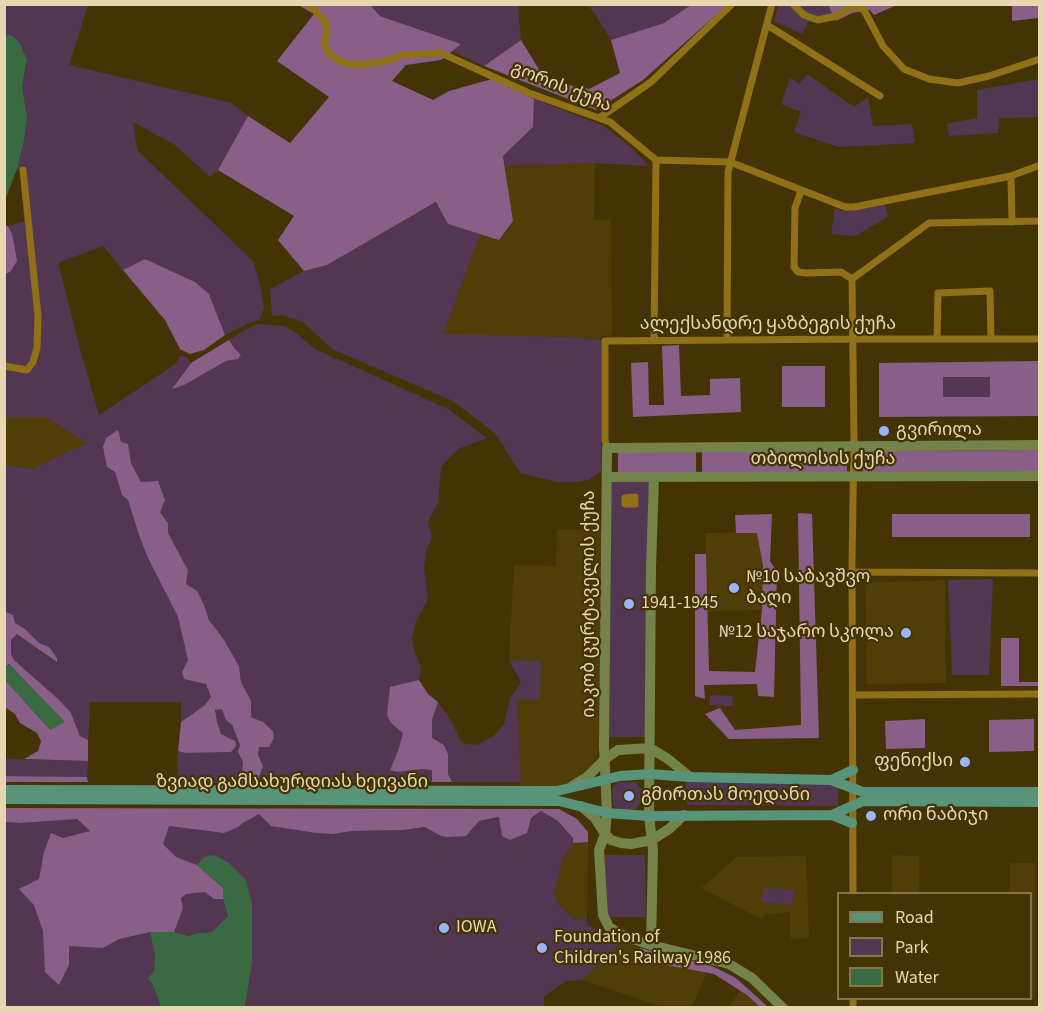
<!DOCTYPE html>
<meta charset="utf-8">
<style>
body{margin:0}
#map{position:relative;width:1044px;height:1012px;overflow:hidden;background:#443405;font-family:"Source Sans 3",sans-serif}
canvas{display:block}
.frame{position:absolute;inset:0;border:6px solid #e7d7b1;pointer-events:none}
.legend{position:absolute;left:837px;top:892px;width:195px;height:108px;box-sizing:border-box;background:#443405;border:2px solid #85754a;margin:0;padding:8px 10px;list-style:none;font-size:18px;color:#e7d7b1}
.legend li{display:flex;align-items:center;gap:12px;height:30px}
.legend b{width:30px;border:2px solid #85754a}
</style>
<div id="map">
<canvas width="1044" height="1012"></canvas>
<div class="frame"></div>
<ul class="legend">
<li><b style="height:8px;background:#58947a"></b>Road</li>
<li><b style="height:16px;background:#533752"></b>Park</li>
<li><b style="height:16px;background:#3a6a42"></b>Water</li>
</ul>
</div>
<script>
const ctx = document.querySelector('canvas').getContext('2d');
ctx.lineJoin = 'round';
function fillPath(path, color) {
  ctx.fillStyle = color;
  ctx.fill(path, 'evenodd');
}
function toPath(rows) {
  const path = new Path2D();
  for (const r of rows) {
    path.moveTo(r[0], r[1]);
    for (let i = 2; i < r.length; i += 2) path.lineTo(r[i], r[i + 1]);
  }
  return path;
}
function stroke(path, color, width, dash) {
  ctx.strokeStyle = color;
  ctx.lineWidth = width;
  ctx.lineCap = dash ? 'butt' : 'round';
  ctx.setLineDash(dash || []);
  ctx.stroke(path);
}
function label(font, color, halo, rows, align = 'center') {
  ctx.font = font + ' "Source Sans 3","Noto Sans Georgian",sans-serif';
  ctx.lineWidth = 4.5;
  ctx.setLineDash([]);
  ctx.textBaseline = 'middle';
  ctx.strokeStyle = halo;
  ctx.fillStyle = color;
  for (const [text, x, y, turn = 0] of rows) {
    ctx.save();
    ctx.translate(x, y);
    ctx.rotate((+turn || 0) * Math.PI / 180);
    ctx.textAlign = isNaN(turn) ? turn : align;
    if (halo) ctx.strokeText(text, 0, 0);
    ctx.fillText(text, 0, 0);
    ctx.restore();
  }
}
fillPath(toPath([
 [595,163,594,220,611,220,612,335,600,336,601,340,569,337,442,335,480,234,499,240,513,222,505,166],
 [5,417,45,417,88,443,31,469,5,465],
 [557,529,601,530,600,750,592,765,575,780,553,789,521,790,517,699,540,661,509,660,514,565,556,566],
 [757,532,763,566,762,610,707,611,705,533],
 [945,580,946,683,867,684,865,583],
 [588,842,587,918,575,920,560,906,554,893,563,859,573,843],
 [892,855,919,856,919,893,892,893],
 [806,856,809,938,791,939,790,912,766,914,761,919,701,888,737,857],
 [1010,863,1035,863,1035,999,995,999,1030,998,1030,894,1010,893],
 [621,941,640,948,638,960,706,973,692,1007,663,1007,582,980],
 [740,991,747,995,760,1007,728,1008]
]), '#503e09');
fillPath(toPath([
 [779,4,828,5,836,21,808,22,802,34,774,21],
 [5,5,88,5,69,65,231,103,248,116,218,170,210,177,175,145,133,122,137,150,253,261,259,280,264,308,259,320,249,323,225,335,209,294,195,282,145,259,123,270,103,246,58,263,78,342,99,415,177,363,179,356,186,357,191,363,182,374,173,389,226,361,238,359,241,355,234,348,229,340,240,333,257,324,284,326,295,332,315,349,448,409,487,438,458,449,441,467,438,503,428,522,432,538,426,551,424,568,428,599,416,621,412,638,413,646,421,668,419,680,390,688,391,723,403,733,398,751,390,770,409,771,422,769,432,770,432,782,257,783,263,766,258,755,263,722,251,717,251,701,241,682,239,666,224,641,209,620,204,605,186,584,188,570,168,533,168,523,141,482,131,463,130,454,115,472,122,495,128,499,139,535,148,558,178,617,188,660,182,672,206,684,211,697,205,705,181,722,181,702,90,702,88,740,80,736,75,722,25,669,14,660,11,654,11,640,17,633,56,662,49,647,39,643,25,629,15,623,6,612,5,613,5,465,31,469,87,443,45,417,5,417,5,274,10,272,13,246,12,234,8,226,29,220,23,170,17,169,27,117,22,86,27,65,11,35,5,36],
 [370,5,518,5,521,40,484,66,452,51,460,44,380,16],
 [587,5,691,5,664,23,611,40,593,11],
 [807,74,854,107,868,97,873,126,912,124,915,143,838,147,794,132,801,112,781,104,790,78,800,84],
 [1039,79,1039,117,999,118,998,133,949,136,947,124,977,118,977,90],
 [534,99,604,126,633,149,649,166,595,163,505,166,503,156,533,127],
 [437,202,448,224,480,234,443,334,569,337,601,340,601,472,588,480,576,482,558,482,520,473,496,434,453,401,332,349,303,322,283,315,272,316,270,289,304,271,327,265],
 [885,204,888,217,855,236,831,234,835,208,841,211,852,210],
 [943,376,991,377,991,397,943,397],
 [649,481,649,737,609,737,611,482],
 [993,579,989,675,952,675,948,580],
 [509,660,541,661,540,700,517,699,521,782,452,782,448,774,448,754,444,745,432,738,432,720,438,702,450,719,462,743,476,745,494,736,504,724,510,699,521,682],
 [710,695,733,696,732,706,709,705],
 [215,709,223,709,226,720,232,725,240,745,238,752,243,762,242,773,239,783,177,783,178,751,185,753,231,752,235,741,221,734,217,722],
 [5,759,88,761,87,777,5,776],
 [685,778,838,783,838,806,687,805],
 [617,782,635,782,641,789,640,804,635,809,618,810,613,805,612,789],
 [541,811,558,821,573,838,573,843,563,859,554,893,560,906,575,920,587,918,587,925,621,941,582,980,566,981,544,997,544,1007,245,1007,247,998,252,903,197,865,223,888,223,899,228,916,212,932,198,933,189,936,174,932,150,932,155,955,154,970,148,979,153,985,161,1007,5,1007,4,822,20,823,77,819,90,831,48,843,168,826,238,827,243,823,259,814,333,834,353,831,403,830,489,820,499,817,531,818],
 [605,855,645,855,646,917,605,917],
 [763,887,794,890,792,905,762,902]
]), '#533752');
fillPath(toPath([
 [298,5,370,5,380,16,461,44,441,60,406,65,392,81,433,100,449,91,492,79,534,99,533,127,503,156,513,221,499,240,448,224,436,202,327,265,304,271,278,240,294,216,218,170,248,116,290,143,329,97,277,61,314,14],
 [691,5,727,5,643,80,596,110,484,66,521,40,546,81,589,89,620,73,611,40,664,23],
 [828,5,897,5,874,15,870,10,852,13,836,21],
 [1012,5,1039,5,1039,18,1012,21],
 [4,226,8,226,12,234,17,261,10,272,5,274],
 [145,259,195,282,209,294,225,335,204,350,190,354,180,349,165,320,123,270],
 [229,340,234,348,241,355,238,359,226,361,184,385,172,389,191,363],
 [679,345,681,396,710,395,710,379,740,378,741,412,633,417,631,363,648,362,649,405,664,405,662,346],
 [1039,361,1039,416,879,417,879,363],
 [943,377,990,377,990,397,943,397],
 [782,366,825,366,825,407,782,407],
 [118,430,121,442,128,444,131,463,141,482,158,481,165,500,160,512,168,523,168,533,188,570,186,584,197,591,204,605,209,620,224,640,239,666,241,682,251,701,251,717,263,722,273,731,274,738,269,747,259,747,258,755,263,766,257,783,239,783,242,773,243,762,238,752,240,745,232,725,226,720,222,709,215,710,217,722,221,734,235,741,236,746,231,752,185,753,178,751,181,722,205,705,211,697,206,684,184,679,182,672,188,660,178,617,148,558,139,535,128,500,122,495,115,472,107,467,103,447,106,438],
 [1039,450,1039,471,863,472,863,451],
 [696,451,696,473,618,474,618,452],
 [847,451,847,472,702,473,702,452],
 [798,513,812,514,819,738,729,739,705,714,720,708,735,730,801,725],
 [772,514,770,561,777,572,774,697,758,696,757,684,704,685,705,699,695,696,695,554,706,554,709,671,755,672,762,610,763,566,757,533,736,533,735,515],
 [892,514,1030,514,1030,537,892,537],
 [6,612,13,615,15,623,25,629,39,643,49,647,57,658,57,662,17,634,11,640,11,654,14,660,58,699,71,713,80,736,88,740,88,761,24,759,38,751,41,741,37,733,20,723,15,714,5,707,5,680,50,729,64,722,9,664,5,668,4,613],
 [1001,638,1019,638,1019,682,1039,682,1039,686,1001,686],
 [419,680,428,694,438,702,432,720,432,738,444,745,448,754,448,774,452,782,432,782,432,770,422,769,397,772,390,770,398,751,403,733,391,723,387,715,390,687],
 [925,719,925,748,886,749,885,721],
 [1034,719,1034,751,989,752,989,720],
 [5,776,87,777,88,782,5,782],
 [4,808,559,809,577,819,588,832,588,842,573,843,573,838,558,821,541,811,531,818,527,833,510,840,502,836,499,817,479,821,466,836,448,837,441,836,425,827,403,830,353,831,333,834,316,833,271,826,259,814,243,823,238,827,224,833,169,826,163,844,176,857,197,865,223,888,223,899,214,899,205,892,186,894,181,898,183,908,174,932,150,932,119,939,103,948,69,946,69,965,59,985,45,972,43,931,34,905,19,889,39,879,44,852,51,833,63,838,90,831,77,819,20,823,5,822],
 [640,948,712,966,736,978,768,1007,760,1007,747,995,714,974,638,960]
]), '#895e88');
fillPath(toPath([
 [10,35,14,37,20,44,27,60,22,86,27,117,24,140,17,169,5,200,4,36],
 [9,664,65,722,50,730,5,680,5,668],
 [214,855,229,863,246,880,252,903,252,962,245,1007,161,1007,153,985,148,979,154,970,155,955,150,932,174,932,189,936,198,933,212,932,228,916,223,899,223,888,197,865,204,857]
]), '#3a6a42');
stroke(toPath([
 [307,4,313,8,325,21,327,31,324,43,330,55,344,63,361,65,386,61,403,55,441,53,529,93,610,122,656,160,730,162,845,207,854,207,1011,176,1040,165],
 [793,4,804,15,818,20,836,16,853,6,864,10,883,46,904,69,929,79,958,83,989,76,1040,59],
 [767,25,880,96],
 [599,118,651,82,732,4],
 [1011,176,1012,222],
 [801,191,795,208,794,267,798,272,806,273,841,272,852,279],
 [937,339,938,293,990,291,991,339],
 [727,340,728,172,772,4],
 [654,341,656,160],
 [4,366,27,370,33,362,37,348,38,316,23,170],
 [607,448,605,440,605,341,854,339,1040,339],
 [635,497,635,504,625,504,625,498,635,497],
 [853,572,1040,573],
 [853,695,1040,694],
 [853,894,852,562,854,438,852,279,929,223,1040,221],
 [853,1008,853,998]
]), '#907118', 7);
stroke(toPath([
 [607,477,1040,476],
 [572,786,587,777,605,759,618,750,650,748,668,759,690,777],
 [581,806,595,818,605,834,611,840,621,843,631,844,652,840,669,829,684,815],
 [651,945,653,850,649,816,651,568,654,477],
 [783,1008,752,978,729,964,651,945,626,937,609,927,603,915,599,850,605,834,607,813,604,747,607,448,1040,445]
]), '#748349', 10);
stroke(toPath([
 [831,780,853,770],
 [4,790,557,791,620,776,650,774,690,777,831,780,863,792,1040,792],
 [4,799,559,801,607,813,649,816,832,815,863,801,1040,802],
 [832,815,852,823]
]), '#58947a', 10);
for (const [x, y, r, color] of [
 [884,431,6,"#9ab5fd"],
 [734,588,6,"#9ab5fd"],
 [629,604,6,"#9ab5fd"],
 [906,633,6,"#9ab5fd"],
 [965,762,6,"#9ab5fd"],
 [629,796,6,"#9ab5fd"],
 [871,816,6,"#9ab5fd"],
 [444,928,6,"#9ab5fd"],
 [542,948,6,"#9ab5fd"]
]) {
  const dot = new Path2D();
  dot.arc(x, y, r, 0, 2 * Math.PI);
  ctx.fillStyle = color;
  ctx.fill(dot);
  stroke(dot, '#443405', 2);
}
label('18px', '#e7d7b1', '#443405', [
 ["გორის ქუჩა",561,88,22],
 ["ალექსანდრე ყაზბეგის ქუჩა",768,325],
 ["თბილისის ქუჩა",823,460],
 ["იაკობ ცურტაველის ქუჩა",590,604,-90],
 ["ზვიად გამსახურდიას ხეივანი",292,783]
]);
label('18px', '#e7d7b1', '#443405', [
 ["გვირილა",896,431],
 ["№10 საბავშვო",746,578],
 ["ბაღი",746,599],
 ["1941-1945",641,604],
 ["№12 საჯარო სკოლა",894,633,"right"],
 ["ფენიქსი",953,762,"right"],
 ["გმირთას მოედანი",641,796],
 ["ორი ნაბიჯი",883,816],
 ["IOWA",456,928],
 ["Foundation of",554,938],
 ["Children's Railway 1986",554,959]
], 'left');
</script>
